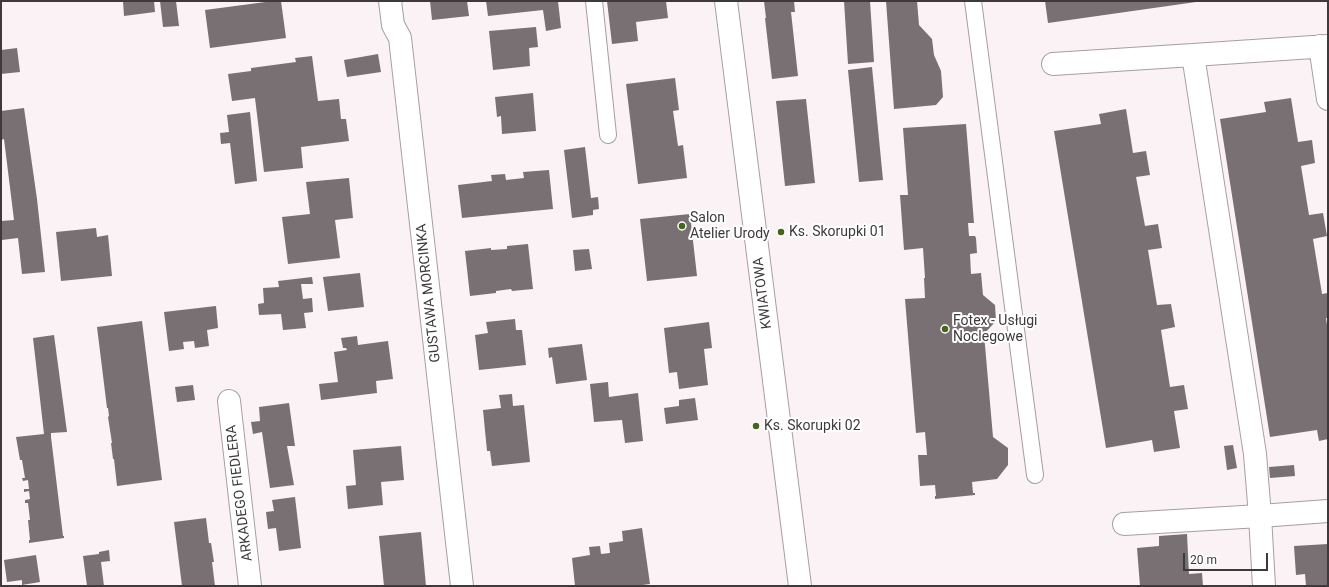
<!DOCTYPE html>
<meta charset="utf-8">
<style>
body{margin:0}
#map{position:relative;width:1329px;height:587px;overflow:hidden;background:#fbf2f5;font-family:Roboto,sans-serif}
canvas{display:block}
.frame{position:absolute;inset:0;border:2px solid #3e3a3c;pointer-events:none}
.scale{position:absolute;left:1183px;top:553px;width:85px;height:18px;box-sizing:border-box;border:2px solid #3e3a3c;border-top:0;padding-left:5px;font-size:12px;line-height:14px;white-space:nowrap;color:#3e3a3c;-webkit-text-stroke:3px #fff;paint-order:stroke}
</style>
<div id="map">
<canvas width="1329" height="587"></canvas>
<div class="frame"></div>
<div class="scale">20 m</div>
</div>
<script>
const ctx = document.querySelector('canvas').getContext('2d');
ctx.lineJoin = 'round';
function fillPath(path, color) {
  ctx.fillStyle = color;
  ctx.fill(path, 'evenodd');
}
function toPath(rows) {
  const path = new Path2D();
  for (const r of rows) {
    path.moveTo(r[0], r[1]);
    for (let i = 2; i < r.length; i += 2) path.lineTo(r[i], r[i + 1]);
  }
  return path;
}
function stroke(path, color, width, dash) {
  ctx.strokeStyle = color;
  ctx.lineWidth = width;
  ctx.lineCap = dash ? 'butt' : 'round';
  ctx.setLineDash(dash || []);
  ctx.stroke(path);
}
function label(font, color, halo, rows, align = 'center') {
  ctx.font = font + ' Roboto,sans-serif';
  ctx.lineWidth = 4;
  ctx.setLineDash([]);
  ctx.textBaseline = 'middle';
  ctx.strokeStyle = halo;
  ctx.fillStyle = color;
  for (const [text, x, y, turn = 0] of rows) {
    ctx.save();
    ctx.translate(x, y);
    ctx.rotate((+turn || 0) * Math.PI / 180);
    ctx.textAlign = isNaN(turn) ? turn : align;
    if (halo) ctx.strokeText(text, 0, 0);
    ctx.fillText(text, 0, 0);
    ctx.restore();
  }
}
fillPath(toPath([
 [123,1,154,1,155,12,124,16],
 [160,1,176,1,179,26,163,27],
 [273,1,281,1,286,38,210,48,205,10],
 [430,1,467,1,469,16,432,20],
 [486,1,558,1,561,28,546,31,543,10,488,16],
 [607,1,666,1,668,18,636,22,638,41,612,44],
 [764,1,794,1,795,12,791,12,798,76,772,79,765,18,766,18],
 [844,1,870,1,874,62,848,64],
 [886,1,917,1,919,25,932,39,934,55,941,71,943,97,936,105,894,109],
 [1045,1,1196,1,1196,2,1048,23],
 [536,27,538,47,529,48,530,66,493,70,489,31],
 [17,48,20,72,1,74,1,50],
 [378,54,381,72,347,77,344,60],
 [312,56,318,101,339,99,341,119,346,119,349,141,301,147,303,168,264,172,255,98,232,101,228,74,251,71,251,68,296,62,295,58],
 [872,67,883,180,859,182,848,70],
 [675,78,679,110,673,111,678,146,683,145,687,178,638,184,626,84],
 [533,93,536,131,502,134,501,116,497,117,495,97],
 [1291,98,1298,142,1312,140,1315,163,1301,166,1309,215,1323,213,1327,236,1313,239,1322,294,1328,293,1328,318,1326,318,1328,332,1328,439,1319,441,1317,430,1270,437,1220,119,1266,112,1264,102],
 [806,99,815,183,785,186,776,101],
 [24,108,37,199,45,272,22,274,18,238,2,240,1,221,14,220,4,139,1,140,1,111],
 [1126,109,1133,153,1146,151,1150,175,1136,177,1145,226,1158,224,1162,248,1148,250,1157,305,1171,304,1175,327,1161,330,1170,387,1184,385,1188,409,1174,411,1180,448,1154,452,1152,440,1106,448,1054,131,1101,124,1099,114],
 [250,112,257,181,235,184,230,143,221,144,220,133,229,132,227,115],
 [966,124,974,223,968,223,969,236,975,236,976,238,977,253,970,254,971,274,981,273,983,295,995,305,996,321,984,334,993,437,1008,448,1008,465,997,479,972,482,973,493,975,493,975,495,935,499,935,496,936,496,935,485,920,486,918,455,927,455,925,432,916,433,905,299,925,298,924,278,925,278,923,248,904,250,900,195,908,195,903,128],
 [585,147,591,198,598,197,599,209,593,210,593,215,572,218,564,150],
 [549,170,553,209,462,218,458,185,492,181,491,175,505,174,506,180,524,178,523,172],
 [349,178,353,218,335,220,340,258,288,264,282,217,310,214,306,182],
 [690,214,697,276,647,281,640,219],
 [96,228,97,237,108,235,112,276,61,281,56,232],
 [528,244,533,289,512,291,511,289,496,291,496,293,470,296,465,251,491,248,491,250,507,249,507,246],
 [589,249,592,269,575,271,573,250],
 [360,273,364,307,328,311,323,277],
 [312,277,313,284,301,284,303,299,312,298,313,312,304,313,306,328,283,330,281,314,259,315,258,304,264,303,263,288,279,287,278,281],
 [216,306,218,328,207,330,209,346,195,348,194,341,183,342,184,349,169,351,164,312],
 [515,319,516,330,522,330,526,365,479,370,475,335,488,333,486,322],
 [142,321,162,480,117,486,114,459,113,459,111,443,112,443,108,417,109,416,108,408,107,408,97,327],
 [709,322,712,348,704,349,708,385,679,389,677,372,669,373,664,328],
 [54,335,67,432,51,433,51,437,63,536,64,536,64,538,29,543,29,540,30,540,28,520,30,520,28,503,25,503,25,500,30,499,29,491,24,492,24,489,29,489,28,480,23,481,22,478,25,478,22,460,20,460,16,437,44,434,33,338],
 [357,336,358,345,388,341,393,379,376,381,377,393,321,400,319,384,338,382,334,352,347,350,346,348,343,348,341,338],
 [582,344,587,380,556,384,552,357,549,358,548,348],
 [608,382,609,397,638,393,643,441,625,443,622,420,594,422,590,384],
 [193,385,195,400,177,402,175,387],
 [512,394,513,406,524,405,530,462,492,466,490,451,487,451,483,410,501,408,499,395],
 [695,398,698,420,666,424,664,408,679,406,679,400],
 [289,403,295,446,287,446,294,485,270,488,262,432,253,434,251,422,260,421,259,407],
 [1233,445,1237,468,1227,470,1224,446],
 [401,446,404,480,381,482,383,505,348,509,346,486,356,485,353,450],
 [1294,465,1295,476,1270,478,1269,467],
 [295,497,301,548,279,551,276,528,268,529,266,512,274,511,272,500],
 [206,518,209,543,211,543,214,562,212,562,215,586,182,586,174,522],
 [642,528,650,584,635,586,575,586,572,558,590,555,589,547,600,546,601,554,610,553,609,543,623,541,622,531],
 [421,532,426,586,384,586,379,536],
 [1187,534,1189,574,1202,573,1203,586,1140,586,1137,548,1159,546,1159,536],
 [1328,544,1328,586,1306,586,1305,574,1296,575,1294,546],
 [109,550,110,561,101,562,104,586,87,586,83,556,99,554,99,552],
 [36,555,40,582,22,585,22,580,7,582,4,560]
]), '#787073');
const lane = toPath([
 [594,1,608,135],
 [973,1,1035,475]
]);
const street = toPath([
 [390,1,393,25,400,38,462,586],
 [1320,46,1328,99],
 [1193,55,1328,46],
 [1053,64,1193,55,1255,454,1260,516,1124,524],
 [229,401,250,586],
 [1264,586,1260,516,1328,511]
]);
const secondary = toPath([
 [726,1,800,586]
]);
stroke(lane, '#a69ea1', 18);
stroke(street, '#a69ea1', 24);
stroke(secondary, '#a69ea1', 24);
stroke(lane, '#fff', 16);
stroke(street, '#fff', 22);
stroke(secondary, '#fff', 22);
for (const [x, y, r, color] of [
 [682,226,4,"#44651c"],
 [781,232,4,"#44651c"],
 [945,329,4,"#44651c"],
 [756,426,4,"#44651c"]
]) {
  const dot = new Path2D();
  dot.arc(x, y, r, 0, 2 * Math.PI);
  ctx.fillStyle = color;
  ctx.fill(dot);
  stroke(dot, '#fff', 1.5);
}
label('14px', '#3e3a3c', '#fff', [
 ["Salon",690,218],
 ["Atelier Urody",690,234],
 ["Ks. Skorupki 01",789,232],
 ["Fotex - Usługi",953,321],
 ["Noclegowe",953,337],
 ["Ks. Skorupki 02",764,426]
], 'left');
label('14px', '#3e3a3c', '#fff', [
 ["GUSTAWA MORCINKA",429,293,-96],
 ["KWIATOWA",763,293,-97],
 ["ARKADEGO FIEDLERA",240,493,-97]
]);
</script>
